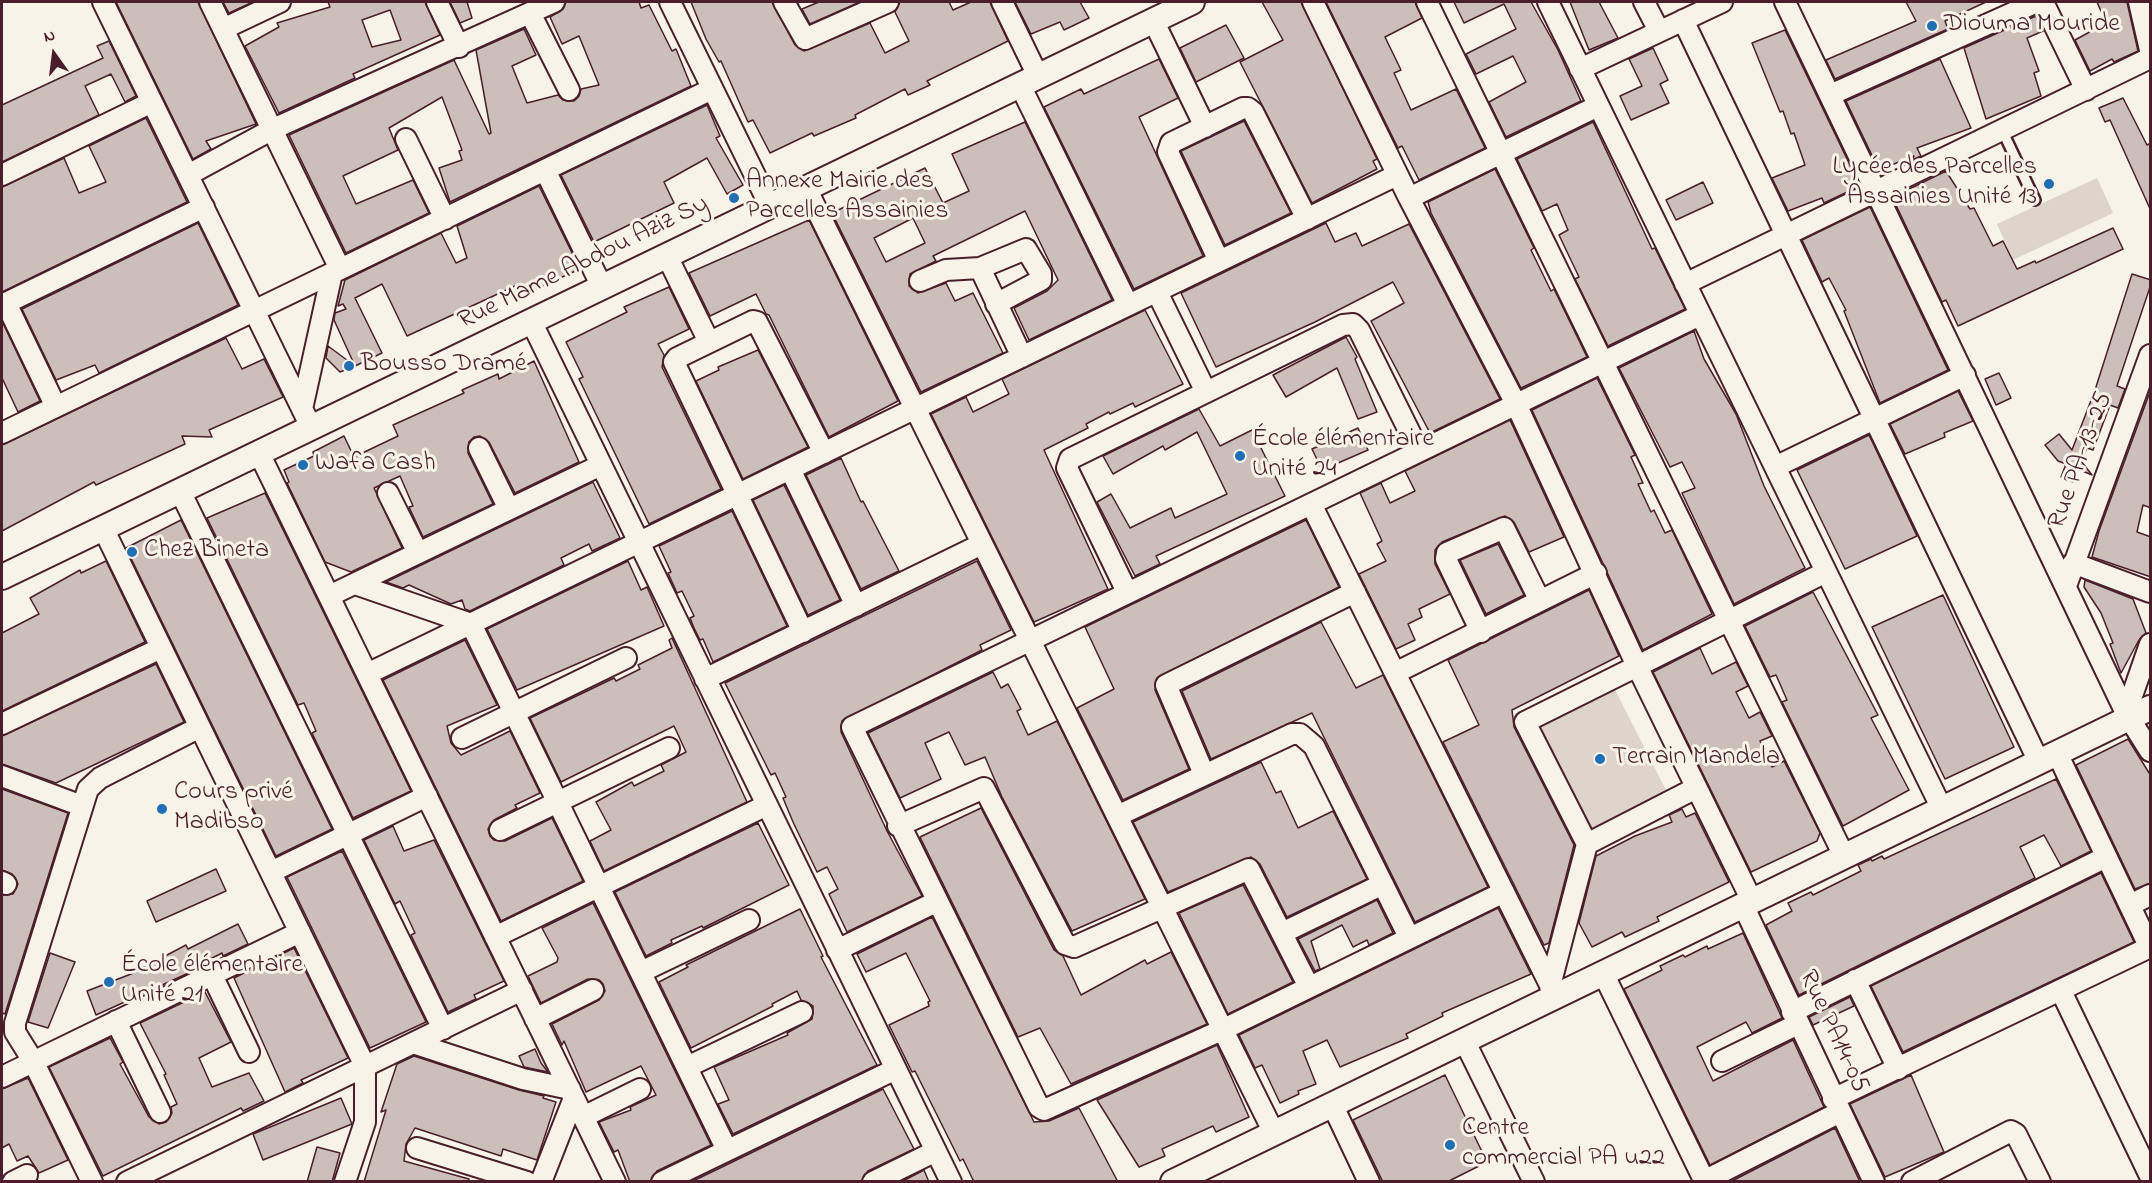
<!DOCTYPE html>
<meta charset="utf-8">
<style>
body{margin:0}
#map{position:relative;width:2152px;height:1183px;overflow:hidden;background:#f7f3e8;font-family:"Indie Flower",sans-serif}
canvas{display:block}
.frame{position:absolute;inset:0;border:3px solid #4a1f2b;pointer-events:none}
.north{position:absolute;left:24px;top:24px;width:60px;height:60px;-webkit-text-stroke:4px #f7f3e8;paint-order:stroke;rotate:346deg;font-size:16px;font-weight:700;line-height:24px;text-align:center;color:#4a1f2b}
.north::after{content:'';display:block;margin:auto;width:21px;height:27px;background:#4a1f2b;clip-path:polygon(50% 0,100% 100%,50% 72%,0 100%)}
</style>
<div id="map">
<canvas width="2152" height="1183"></canvas>
<div class="frame"></div>
<div class="north">N</div>
</div>
<script>
const ctx = document.querySelector('canvas').getContext('2d');
ctx.lineJoin = 'round';
function fillPath(path, color) {
  ctx.fillStyle = color;
  ctx.fill(path, 'evenodd');
}
function toPath(rows) {
  const path = new Path2D();
  for (const r of rows) {
    path.moveTo(r[0], r[1]);
    for (let i = 2; i < r.length; i += 2) path.lineTo(r[i], r[i + 1]);
  }
  return path;
}
function stroke(path, color, width, dash) {
  ctx.strokeStyle = color;
  ctx.lineWidth = width;
  ctx.lineCap = dash ? 'butt' : 'round';
  ctx.setLineDash(dash || []);
  ctx.stroke(path);
}
function label(font, color, halo, rows, align = 'center') {
  ctx.font = font + ' "Indie Flower",sans-serif';
  ctx.lineWidth = 6;
  ctx.setLineDash([]);
  ctx.textBaseline = 'middle';
  ctx.strokeStyle = halo;
  ctx.fillStyle = color;
  for (const [text, x, y, turn = 0] of rows) {
    ctx.save();
    ctx.translate(x, y);
    ctx.rotate((+turn || 0) * Math.PI / 180);
    ctx.textAlign = isNaN(turn) ? turn : align;
    if (halo) ctx.strokeText(text, 0, 0);
    ctx.fillText(text, 0, 0);
    ctx.restore();
  }
}
fillPath(toPath([
 [2097,178,2113,213,2013,260,1997,224],
 [1610,680,1670,798,1589,838,1531,720]
]), '#ded4cc');
const building = toPath([
 [116,2,198,2,256,124,206,141,211,149,193,159,116,2],
 [223,2,253,2,229,13,223,2],
 [328,2,425,2,440,35,353,74,355,78,279,113,245,46,279,27,277,23,330,7,328,2],
 [390,10,401,40,372,47,362,20,390,10],
 [450,2,467,2,472,18,460,23,450,2],
 [566,2,639,2,641,8,649,5,672,51,676,49,691,86,450,202,439,168,462,160,459,151,462,150,442,97,389,128,398,150,343,176,356,204,413,180,429,213,346,253,289,135,454,60,489,134,491,133,476,50,524,29,536,55,512,66,527,103,558,95,563,100,574,101,579,96,581,89,599,85,579,36,562,44,550,17,563,9,566,2],
 [691,2,772,2,795,45,804,51,870,23,885,53,909,41,895,12,900,2,949,2,953,10,971,2,990,2,1008,41,927,81,930,85,908,95,905,89,855,115,856,118,814,136,812,133,770,153,753,120,748,122,721,61,719,62,706,39,691,2],
 [819,2,860,2,810,24,802,9,819,2],
 [1015,2,1080,2,1089,18,1064,30,1060,22,1031,34,1015,2],
 [1262,2,1301,2,1377,159,1373,161,1377,169,1312,203,1240,62,1283,40,1262,2],
 [1326,2,1415,2,1422,18,1385,37,1401,70,1394,73,1411,110,1456,89,1485,148,1419,180,1402,146,1398,148,1326,2],
 [1454,2,1531,2,1558,50,1581,101,1506,137,1489,102,1526,82,1513,56,1476,74,1466,54,1516,29,1504,4,1464,23,1454,2],
 [1570,2,1599,2,1618,38,1589,50,1570,2],
 [1906,2,1986,2,1945,21,1948,29,1835,79,1826,60,1916,21,1906,2],
 [2097,2,2127,2,2138,51,2114,62,2112,59,2090,71,2075,40,2106,23,2097,2],
 [2036,16,2043,31,2027,38,2039,71,2034,73,2041,96,1986,119,1964,48,2036,16],
 [1226,25,1244,58,1196,82,1180,48,1226,25],
 [1785,30,1860,186,1824,203,1822,198,1788,211,1772,178,1805,165,1794,133,1791,134,1783,111,1780,112,1752,43,1785,30],
 [109,41,136,96,125,102,111,74,85,86,99,115,2,162,2,105,103,58,97,46,109,41],
 [1653,48,1668,80,1660,84,1669,103,1631,120,1620,96,1642,86,1629,59,1653,48],
 [1159,59,1178,98,1139,117,1203,256,1134,289,1044,107,1081,89,1084,94,1159,59],
 [1940,59,1971,128,1917,148,1921,156,1912,160,1914,156,1879,170,1846,101,1940,59],
 [2123,98,2147,145,2151,143,2151,211,2110,120,2105,122,2099,108,2123,98],
 [707,105,720,136,716,138,743,185,727,194,707,158,664,182,674,203,594,242,561,175,707,105],
 [146,118,187,202,2,292,2,187,64,158,79,193,106,182,89,146,146,118],
 [1244,121,1291,213,1225,245,1181,151,1244,121],
 [1025,122,1112,300,1029,340,1014,308,1047,291,1058,280,1025,211,933,256,936,261,910,274,909,286,918,293,946,283,955,301,973,293,1003,353,921,392,832,213,925,168,943,203,969,191,952,154,1025,122],
 [913,218,925,243,886,262,874,238,913,218],
 [1593,122,1652,249,1655,248,1685,309,1608,346,1575,279,1579,277,1559,235,1568,230,1557,204,1542,211,1517,159,1593,122],
 [1495,169,1534,248,1531,250,1551,291,1554,289,1587,357,1521,388,1431,213,1428,202,1495,169],
 [1946,171,1970,209,1974,208,1993,246,2003,241,2017,269,2035,261,2036,263,2113,228,2123,249,1958,326,1946,300,1942,302,1895,203,1899,194,1946,171],
 [1703,182,1713,203,1676,220,1666,200,1703,182],
 [539,186,580,269,520,296,515,286,407,336,382,284,355,298,382,353,355,366,334,320,335,313,346,309,343,304,338,306,345,280,441,233,456,263,467,258,457,226,539,186],
 [1870,207,1948,370,1880,403,1844,311,1846,310,1829,278,1822,282,1802,240,1870,207],
 [809,220,898,401,829,437,769,315,766,314,756,294,710,316,689,273,809,220],
 [198,223,238,305,99,373,95,365,56,380,22,309,198,223],
 [1326,223,1335,242,1356,233,1362,246,1409,224,1500,399,1430,433,1371,321,1404,303,1393,282,1315,322,1216,367,1181,293,1326,223],
 [2132,274,2151,280,2151,284,2117,386,2125,389,2118,408,2110,405,2093,450,2087,448,2081,461,2092,475,2078,469,2073,482,2061,477,2066,464,2058,461,2045,445,2059,434,2072,450,2095,390,2132,274],
 [669,287,689,329,658,344,664,355,662,367,721,489,649,524,579,379,583,377,566,342,627,312,624,307,669,287],
 [1145,310,1183,384,1135,407,1133,403,1110,414,1109,412,1086,424,1088,428,1044,450,1108,589,1034,622,931,414,966,397,973,412,1009,394,1002,379,1145,310],
 [2,321,40,401,18,412,2,378,2,321],
 [1694,331,1704,359,1736,414,1764,486,1805,568,1734,604,1682,493,1695,488,1682,462,1670,467,1619,368,1694,331],
 [1346,337,1357,357,1355,359,1377,412,1358,419,1337,368,1286,397,1273,375,1346,337],
 [226,338,242,369,264,359,283,397,209,430,212,437,182,436,185,444,96,485,94,482,2,531,2,445,226,338],
 [328,346,355,366,340,372,326,358,328,346],
 [758,350,808,447,743,479,696,381,719,370,718,367,758,350],
 [534,361,579,462,515,493,489,442,480,436,474,437,469,442,468,453,493,504,423,537,409,507,413,506,400,476,374,488,402,548,351,572,325,562,287,483,289,482,284,470,314,456,313,452,344,436,354,457,398,436,393,425,464,393,462,390,498,374,499,379,534,361],
 [1999,373,2011,398,1996,405,1985,379,1999,373],
 [1597,378,1635,455,1631,457,1643,483,1638,484,1651,512,1654,510,1665,533,1672,530,1712,614,1643,650,1532,410,1597,378],
 [2151,389,2151,508,2143,505,2137,532,2151,537,2151,577,2092,557,2099,531,2151,389],
 [1958,391,1973,421,1944,433,1945,437,1905,454,1890,424,1958,391],
 [1199,409,1220,446,1252,430,1285,496,1156,556,1160,564,1135,576,1097,502,1111,494,1130,528,1171,508,1175,518,1227,494,1197,432,1165,450,1163,446,1113,474,1103,456,1199,409],
 [1510,420,1564,537,1529,552,1514,522,1505,516,1442,542,1435,550,1435,564,1450,594,1419,609,1422,617,1408,624,1415,640,1396,649,1359,574,1386,561,1377,544,1382,541,1360,493,1381,483,1390,503,1415,491,1405,471,1510,420],
 [1358,428,1368,450,1322,470,1312,449,1358,428],
 [1869,435,1917,536,1845,569,1797,470,1869,435],
 [841,458,861,502,863,501,899,571,861,589,806,475,841,458],
 [593,482,620,538,592,551,589,544,561,558,564,565,470,611,465,609,462,600,451,604,409,585,403,588,386,582,593,482],
 [784,485,840,600,808,615,753,500,784,485],
 [265,493,411,791,353,818,312,733,316,731,304,703,298,705,207,518,265,493],
 [732,511,787,626,713,662,703,639,700,640,694,628,690,618,694,616,682,591,677,593,668,573,671,572,659,546,732,511],
 [181,520,332,829,276,856,126,548,181,520],
 [1306,520,1339,587,1157,678,1155,690,1189,769,1123,800,1077,708,1114,689,1085,627,1306,520],
 [1498,544,1524,595,1486,614,1460,560,1498,544],
 [106,561,145,642,2,711,2,633,39,614,30,598,80,570,81,573,106,561],
 [628,561,641,590,647,587,664,626,517,690,487,629,628,561],
 [977,561,1011,630,980,645,982,650,842,721,841,732,887,831,922,896,847,932,829,894,838,889,827,867,817,872,793,822,783,798,786,797,775,773,771,775,725,683,977,561],
 [2085,580,2133,599,2146,633,2139,640,2121,673,2110,644,2113,643,2101,613,2084,587,2085,580],
 [1589,590,1619,656,1512,710,1514,727,1574,845,1549,943,1544,945,1443,742,1479,725,1448,660,1589,590],
 [1813,592,1878,715,1871,718,1909,790,1843,826,1782,702,1787,700,1776,675,1770,677,1745,626,1813,592],
 [1943,595,2014,747,1945,779,1872,627,1943,595],
 [1321,622,1356,688,1383,675,1488,887,1415,922,1312,713,1211,759,1182,691,1321,622],
 [672,638,747,802,604,871,590,841,611,830,596,802,632,782,634,786,664,771,661,765,686,752,674,726,561,782,530,718,587,691,614,678,616,681,640,669,638,665,672,648,669,640,672,638],
 [465,640,497,705,447,726,451,743,461,755,510,731,540,793,515,805,517,808,494,820,488,829,490,836,494,840,505,841,552,818,583,881,501,921,383,680,465,640],
 [1700,648,1712,674,1736,662,1748,686,1736,692,1749,718,1760,712,1772,736,1760,741,1772,767,1784,761,1820,833,1817,841,1751,872,1653,672,1700,648],
 [156,664,184,722,56,783,2,764,2,736,156,664],
 [993,672,1001,688,1008,684,1021,709,1017,711,1028,735,1057,721,1145,899,1072,931,1002,797,985,757,965,765,949,732,925,743,941,779,900,798,868,733,993,672],
 [2128,739,2151,776,2151,883,2135,889,2076,765,2128,739],
 [1261,762,1276,793,1281,791,1298,828,1333,811,1367,879,1287,917,1260,864,1251,857,1168,892,1133,822,1261,762],
 [2056,779,2091,851,2061,866,2044,835,2020,847,2035,878,1799,995,1766,925,1792,911,1788,903,1811,892,1813,895,1861,871,1858,865,1871,859,1872,861,1882,856,1884,859,2056,779],
 [2,789,68,813,5,1014,2,1013,2,895,13,894,18,884,12,874,2,870,2,789],
 [981,808,1054,950,1063,956,1081,995,1145,960,1147,964,1171,952,1207,1024,1071,1084,1040,1028,1018,1037,920,837,981,808],
 [1682,809,1686,817,1695,813,1729,882,1657,917,1659,921,1625,937,1622,932,1592,947,1579,923,1596,856,1635,836,1672,822,1669,815,1682,809],
 [758,823,789,885,703,928,702,926,671,940,672,943,646,956,615,892,758,823],
 [393,826,404,851,434,840,504,981,474,995,476,999,448,1012,411,935,415,933,400,901,395,904,364,840,393,826],
 [342,851,426,1022,370,1048,287,877,342,851],
 [216,869,226,891,156,922,147,901,216,869],
 [2101,873,2134,942,1903,1052,1871,986,2101,873],
 [1243,885,1293,982,1228,1014,1179,913,1243,885],
 [1377,900,1393,933,1369,945,1367,940,1353,947,1342,925,1311,941,1320,969,1315,971,1298,939,1377,900],
 [593,903,711,1145,657,1171,650,1182,630,1182,618,1150,614,1152,599,1122,631,1110,630,1107,656,1095,641,1066,586,1092,564,1041,562,1045,552,1024,599,1000,605,991,603,984,599,980,588,979,541,1003,528,976,557,962,558,958,542,928,593,903],
 [1498,908,1531,974,1442,1013,1443,1016,1406,1034,1408,1038,1340,1067,1327,1040,1303,1051,1316,1084,1298,1091,1299,1094,1280,1103,1262,1065,1255,1068,1239,1035,1498,908],
 [800,909,823,956,821,957,877,1065,733,1134,718,1104,729,1100,714,1067,788,1035,787,1033,812,1019,813,1006,801,1000,797,991,772,1004,773,1006,691,1048,659,982,688,967,686,965,800,909],
 [932,917,1034,1122,1049,1121,1079,1108,1118,1182,974,1182,963,1159,960,1161,915,1071,912,1072,889,1025,929,1006,928,1002,930,1001,906,953,866,972,857,954,932,917],
 [238,924,248,944,223,956,222,953,197,966,193,971,96,1015,87,991,131,974,186,945,188,949,238,924],
 [1743,933,1782,1018,1752,1033,1746,1022,1697,1047,1713,1081,1793,1040,1824,1107,1710,1165,1624,989,1662,970,1660,966,1683,955,1685,957,1707,946,1708,949,1743,933],
 [294,948,348,1058,301,1080,303,1083,285,1092,234,978,294,948],
 [50,953,75,962,48,1028,28,1022,50,953],
 [205,992,231,1042,199,1058,212,1087,249,1073,264,1101,243,1111,241,1108,103,1176,49,1067,110,1038,123,1062,120,1064,149,1117,159,1124,166,1122,172,1113,171,1107,177,1104,164,1075,166,1074,140,1023,205,992],
 [1850,997,1854,1006,1813,1025,1809,1017,1850,997],
 [1217,1045,1249,1117,1216,1132,1213,1126,1162,1149,1165,1156,1139,1167,1097,1100,1217,1045],
 [535,1049,541,1063,548,1072,524,1067,519,1056,535,1049],
 [414,1056,519,1090,544,1096,543,1098,556,1102,537,1160,503,1149,501,1156,415,1128,406,1144,404,1161,469,1179,469,1182,364,1182,386,1110,381,1112,397,1064,414,1056],
 [1445,1075,1487,1162,1447,1182,1383,1182,1353,1120,1445,1075],
 [1911,1075,1944,1152,1885,1177,1850,1104,1911,1075],
 [28,1078,68,1160,39,1173,28,1156,17,1161,9,1144,2,1148,2,1089,28,1078],
 [883,1089,914,1149,868,1171,861,1182,691,1182,883,1089],
 [341,1098,352,1124,263,1160,253,1134,341,1098],
 [1835,1128,1860,1182,1730,1182,1835,1128],
 [317,1147,340,1153,332,1182,307,1182,317,1147],
 [924,1170,929,1182,901,1182,924,1170]
]);
fillPath(building, '#ccbfb9');
stroke(building, '#4a1f2b', 1.5);
const service = toPath([
 [2002,130,2035,200]
]);
const minor = toPath([
 [103,2,311,427],
 [210,2,340,269],
 [437,2,459,47],
 [670,2,770,206],
 [784,2,805,39,888,2],
 [1002,2,1038,76],
 [1313,2,1409,198,1516,404,1637,666,1752,901],
 [1427,2,1844,856],
 [1548,2,1942,809],
 [1644,2,1659,31],
 [1785,2,2126,713,2150,751],
 [2043,2,2086,90],
 [2139,2,2150,50],
 [530,13,569,90],
 [1153,20,1205,127],
 [1683,20,2039,762],
 [223,29,280,2],
 [1580,69,1722,2],
 [1020,85,1128,305],
 [1830,95,2037,2],
 [406,139,445,219],
 [545,170,602,287],
 [2,175,152,102],
 [188,175,273,129,554,2],
 [806,188,1274,1133],
 [1409,198,1598,106],
 [667,256,709,342],
 [1219,261,1168,152,1171,143,1243,108,1248,108,1253,112,1307,219],
 [980,268,1022,357],
 [920,281,946,270,980,268,1026,249,1041,274,1041,280,996,304],
 [1685,284,2150,58],
 [1157,292,1206,392],
 [6,303,56,407],
 [2,305,204,207],
 [531,321,951,1182],
 [302,409,332,273],
 [2,433,712,89],
 [479,448,509,509],
 [259,453,615,1182],
 [1775,467,1965,375],
 [790,469,856,606],
 [180,491,443,1029],
 [388,493,418,553],
 [1311,504,1553,991],
 [103,528,365,1066,365,1122,345,1182],
 [2073,563,2150,592],
 [355,584,471,624,727,1150],
 [2066,586,2150,355],
 [1127,592,1067,468,1070,459,1343,325,1353,324,1359,330,1419,451],
 [329,596,601,465],
 [803,632,674,362,677,358,753,321,757,322,824,453],
 [1481,632,1446,559,1447,553,1504,528,1540,601],
 [1395,673,1596,573],
 [367,674,1397,175],
 [705,679,982,544],
 [2126,713,2150,644],
 [2,724,161,648],
 [462,738,626,658],
 [2057,753,2150,948],
 [1204,774,1166,685,1355,592],
 [2,776,82,806],
 [1117,816,1292,734,1300,734,1314,746,1409,937],
 [898,826,984,788,1065,944,1074,947,1249,869,1309,987],
 [500,830,669,748],
 [1587,844,1696,788],
 [271,872,427,796],
 [2,882,6,884],
 [1504,892,1222,1030,1044,1110,1039,1107,852,727,1700,315],
 [1743,905,1874,1182],
 [2130,905,2150,895],
 [1282,933,1383,884],
 [495,937,767,805],
 [837,950,936,902],
 [641,972,749,920],
 [1603,973,1705,1182],
 [212,975,249,1052],
 [1855,980,1898,1069],
 [1550,986,1587,844,1525,722,1826,572],
 [2061,991,2150,1176],
 [1792,1012,2106,857],
 [535,1019,593,990],
 [116,1021,160,1112],
 [1464,1040,1534,1182],
 [413,1043,523,1079,570,1089],
 [1722,1061,1798,1024],
 [687,1067,802,1012],
 [2,1077,300,932],
 [1833,1099,2150,947],
 [1332,1104,1369,1182],
 [583,1117,640,1089],
 [417,1148,527,1182],
 [1704,1181,1840,1112],
 [13,1182,27,1175],
 [92,1182,33,1061,15,1032,15,1023,88,789,100,778,200,727],
 [127,1182,522,990],
 [541,1182,574,1098],
 [662,1182,896,1069],
 [873,1182,936,1151],
 [1912,1182,2011,1131,2016,1134,2040,1182]
]);
const tertiary = toPath([
 [2,577,1192,2],
 [1173,1182,2150,708]
]);
stroke(service, '#4a1f2b', 14);
stroke(minor, '#4a1f2b', 24);
stroke(tertiary, '#4a1f2b', 28);
stroke(service, '#f7f3e8', 9);
stroke(minor, '#f7f3e8', 20);
stroke(tertiary, '#f7f3e8', 24);
for (const [x, y, r, color] of [
 [1932,26,6,"#1f6fb2"],
 [2049,184,6,"#1f6fb2"],
 [734,198,6,"#1f6fb2"],
 [349,366,6,"#1f6fb2"],
 [1240,456,6,"#1f6fb2"],
 [303,465,6,"#1f6fb2"],
 [132,552,6,"#1f6fb2"],
 [1600,759,6,"#1f6fb2"],
 [162,809,6,"#1f6fb2"],
 [109,982,6,"#1f6fb2"],
 [1450,1145,6,"#1f6fb2"]
]) {
  const dot = new Path2D();
  dot.arc(x, y, r, 0, 2 * Math.PI);
  ctx.fillStyle = color;
  ctx.fill(dot);
  stroke(dot, '#f7f3e8', 2);
}
label('26px', '#4a1f2b', '#f7f3e8', [
 ["Diouma Mouride",1944,26],
 ["Lycée des Parcelles",2037,169,"right"],
 ["Assainies Unité 13",2037,199,"right"],
 ["Annexe Mairie des",746,183],
 ["Parcelles Assainies",746,213],
 ["Bousso Dramé",361,366],
 ["École élémentaire",1252,441],
 ["Unité 24",1252,471],
 ["Wafa Cash",315,465],
 ["Chez Bineta",144,552],
 ["Terrain Mandela",1612,759],
 ["Cours privé",174,794],
 ["Madibso",174,824],
 ["École élémentaire",121,967],
 ["Unité 21",121,997],
 ["Centre",1462,1130],
 ["commercial PA u22",1462,1160]
], 'left');
label('26px', '#4a1f2b', '#f7f3e8', [
 ["Rue Mame Abdou Aziz Sy",584,264,-26],
 ["Rue PA-13-25",2082,461,-70],
 ["Rue PA14-05",1832,1032,65]
]);
</script>
